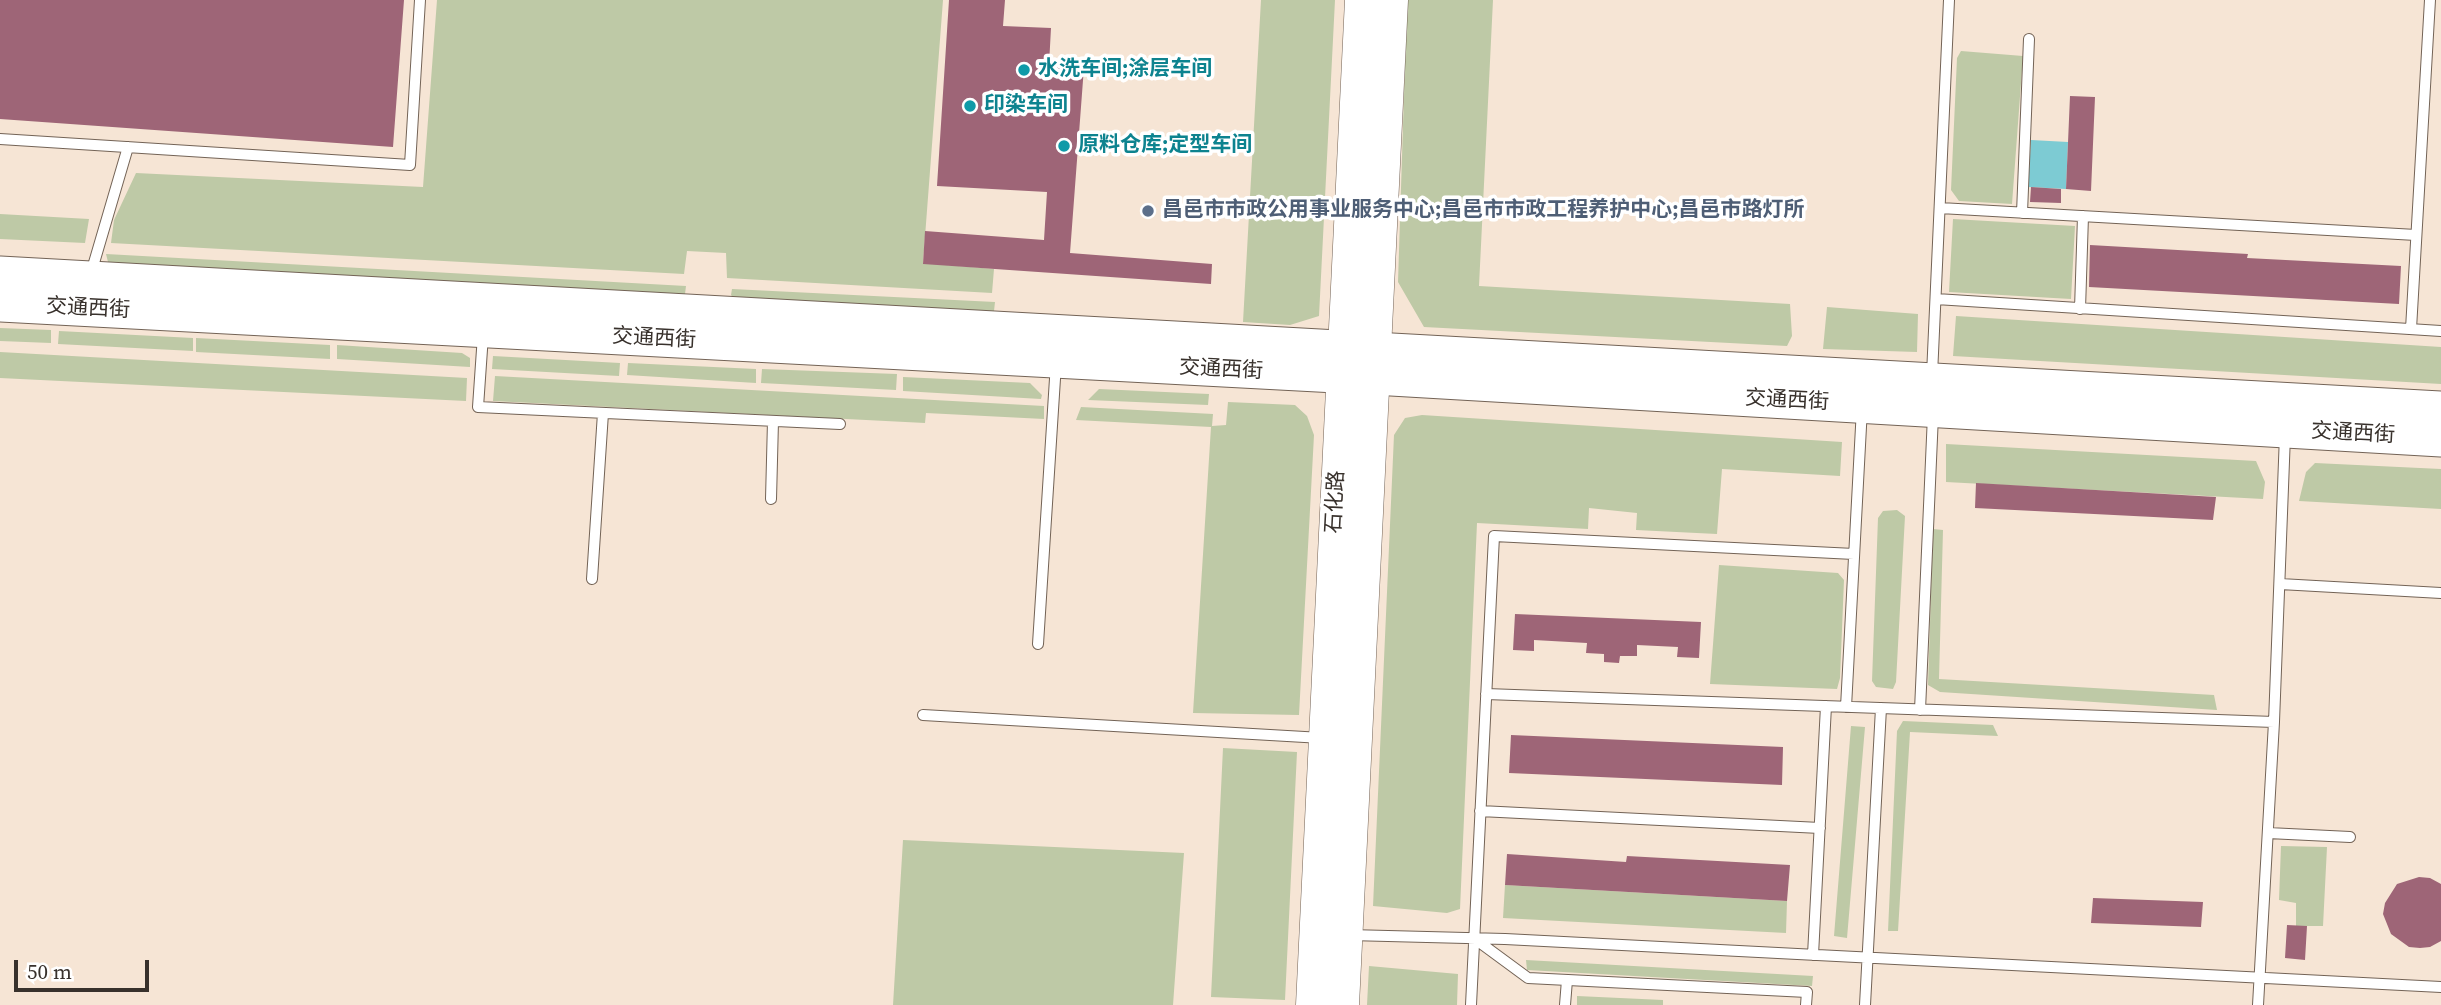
<!DOCTYPE html>
<meta charset="utf-8">
<style>
body{margin:0}
#map{position:relative;width:2441px;height:1005px;overflow:hidden;background:#f6e5d5;font-family:"Source Serif 4",serif}
canvas{display:block}
.scale{position:absolute;left:14px;top:960px;width:135px;height:32px;box-sizing:border-box;border:4px solid #38312c;border-top:0;padding-left:9px;font-size:21px;line-height:24px;white-space:nowrap;color:#38312c;-webkit-text-stroke:5px #fff;paint-order:stroke}
</style>
<div id="map">
<canvas width="2441" height="1005"></canvas>
<div class="scale">50 m</div>
</div>
<script>
const ctx = document.querySelector('canvas').getContext('2d');
ctx.lineJoin = 'round';
function fillPath(path, color) {
  ctx.fillStyle = color;
  ctx.fill(path, 'evenodd');
}
function toPath(rows) {
  const path = new Path2D();
  for (const r of rows) {
    path.moveTo(r[0], r[1]);
    for (let i = 2; i < r.length; i += 2) path.lineTo(r[i], r[i + 1]);
  }
  return path;
}
function stroke(path, color, width, dash) {
  ctx.strokeStyle = color;
  ctx.lineWidth = width;
  ctx.lineCap = dash ? 'butt' : 'round';
  ctx.setLineDash(dash || []);
  ctx.stroke(path);
}
function label(font, color, halo, rows, align = 'center') {
  ctx.font = font + ' "Source Serif 4","Noto Sans SC",serif';
  ctx.lineWidth = 7;
  ctx.setLineDash([]);
  ctx.textBaseline = 'middle';
  ctx.strokeStyle = halo;
  ctx.fillStyle = color;
  for (const [text, x, y, turn = 0] of rows) {
    ctx.save();
    ctx.translate(x, y);
    ctx.rotate((+turn || 0) * Math.PI / 180);
    ctx.textAlign = isNaN(turn) ? turn : align;
    if (halo) ctx.strokeText(text, 0, 0);
    ctx.fillText(text, 0, 0);
    ctx.restore();
  }
}
fillPath(toPath([
 [437,0,943,0,923,263,994,269,992,293,727,278,726,253,687,251,684,274,111,243,114,220,136,173,423,187],
 [1261,0,1335,0,1319,316,1290,325,1243,322],
 [1407,0,1493,0,1479,286,1790,304,1792,336,1787,346,1424,327,1398,282],
 [1961,51,2023,56,2012,204,1959,201,1951,190,1957,58],
 [0,214,89,219,85,243,0,239],
 [1953,219,2075,226,2071,299,1949,292],
 [106,254,686,286,685,294,678,300,114,267,108,262],
 [732,289,995,302,994,311,990,317,737,302,731,295],
 [1827,307,1918,314,1917,352,1823,349],
 [1956,316,2441,347,2441,384,1953,356],
 [0,328,51,330,51,343,0,341],
 [59,331,193,338,193,351,58,344],
 [196,338,330,345,330,359,196,352],
 [337,345,462,353,470,358,470,367,337,359],
 [0,352,467,378,466,401,0,378],
 [493,356,620,363,619,376,492,369],
 [628,363,756,369,756,383,627,375],
 [762,369,897,374,896,390,761,383],
 [495,376,1044,406,1044,419,926,413,925,423,493,401],
 [903,377,1030,383,1042,395,1041,399,903,391],
 [1099,389,1209,394,1208,405,1088,400],
 [1228,402,1295,405,1307,416,1314,435,1299,715,1193,713,1211,427,1076,420,1081,407,1213,414,1212,426,1226,425],
 [1422,415,1842,442,1840,476,1722,469,1717,534,1636,530,1637,513,1589,508,1588,529,1477,523,1460,909,1447,913,1373,906,1394,435,1405,418],
 [1946,444,2256,461,2265,482,2263,499,1946,482],
 [2315,463,2441,469,2441,509,2299,501,2306,472],
 [1897,510,1905,516,1896,682,1893,689,1876,687,1872,681,1878,518,1883,511],
 [1933,529,1943,530,1939,679,2214,695,2217,710,1940,692,1928,685],
 [1719,565,1838,573,1844,580,1840,678,1837,689,1710,684],
 [1903,721,1993,725,1998,736,1910,732,1898,931,1888,931,1897,731],
 [1851,726,1865,727,1847,938,1834,936],
 [1223,748,1297,752,1285,1000,1211,997],
 [903,840,1184,853,1173,1005,893,1005],
 [2281,846,2327,847,2323,926,2296,926,2296,903,2279,900],
 [1505,885,1787,901,1786,933,1503,918],
 [1526,960,1813,976,1812,986,1527,970],
 [1369,966,1458,974,1457,1005,1367,1005],
 [1577,996,1663,1000,1663,1005,1577,1005]
]), '#bec9a6');
fillPath(toPath([
 [2031,140,2068,142,2066,189,2028,187]
]), '#7dcbd3');
fillPath(toPath([
 [0,0,404,0,393,147,0,119],
 [949,0,1005,0,1003,26,1051,28,1049,65,1084,67,1070,253,1212,264,1211,284,923,264,925,231,1044,240,1047,192,937,186],
 [2070,96,2095,97,2091,191,2066,189],
 [2031,187,2061,189,2061,203,2030,202],
 [2090,245,2248,254,2247,258,2401,266,2399,304,2089,287],
 [1976,483,2216,497,2213,520,1975,508],
 [1515,614,1701,622,1699,658,1677,657,1678,647,1637,645,1637,656,1620,656,1619,663,1604,662,1604,654,1586,653,1587,643,1534,640,1534,651,1513,650],
 [1511,735,1783,747,1782,785,1509,773],
 [1507,854,1626,862,1627,856,1790,865,1787,901,1505,885],
 [2419,877,2430,878,2441,884,2441,941,2430,947,2420,948,2409,947,2391,934,2383,914,2385,903,2397,884],
 [2093,898,2203,902,2201,927,2091,923],
 [2287,925,2307,926,2305,960,2285,958]
]), '#9e6577');
const lane = toPath([
 [0,139,410,165,420,0],
 [1940,208,2416,235],
 [2022,213,2029,39],
 [91,273,128,147],
 [1936,299,2441,331],
 [2080,309,2083,216],
 [2411,329,2430,0],
 [483,335,478,407,840,424],
 [1932,375,1949,0],
 [771,499,773,421],
 [592,579,603,413],
 [2280,584,2441,593],
 [1038,644,1056,363],
 [1486,694,2274,722],
 [1846,707,1862,408],
 [1920,710,1933,415],
 [923,715,1322,738],
 [1480,811,1820,828],
 [2268,833,2350,837],
 [1349,935,1505,939,2441,987],
 [1475,939,1528,978,1807,992,1806,1005],
 [1813,955,1826,706],
 [1471,1005,1494,536,1854,554],
 [1565,1005,1567,980],
 [1865,1005,1881,708],
 [2258,1005,2274,722,2285,435]
]);
const secondary = toPath([
 [1312,1005,1361,0],
 [1343,1005,1392,0]
]);
const primary = toPath([
 [0,274,2441,409],
 [0,304,1374,377,2441,439]
]);
stroke(lane, '#736356', 12);
stroke(secondary, '#736356', 33);
stroke(primary, '#736356', 37);
stroke(lane, '#fff', 10);
stroke(secondary, '#fff', 32);
stroke(primary, '#fff', 35);
for (const [x, y, r, color] of [
 [1024,70,7,"#0f9aa8"],
 [970,106,7,"#0f9aa8"],
 [1064,146,7,"#0f9aa8"],
 [1148,211,7,"#5c6f8a"]
]) {
  const dot = new Path2D();
  dot.arc(x, y, r, 0, 2 * Math.PI);
  ctx.fillStyle = color;
  ctx.fill(dot);
  stroke(dot, '#fff', 2.5);
}
label('bold 21px', '#0d838f', '#fff', [
 ["水洗车间;涂层车间",1038,70],
 ["印染车间",984,106],
 ["原料仓库;定型车间",1078,146]
], 'left');
label('bold 21px', '#4e5e75', '#fff', [
 ["昌邑市市政公用事业服务中心;昌邑市市政工程养护中心;昌邑市路灯所",1162,211]
], 'left');
label('21px', '#38312c', '#fff', [
 ["交通西街",88,309,3],
 ["交通西街",654,339,3],
 ["交通西街",1221,370,3],
 ["交通西街",1787,401,3],
 ["交通西街",2353,434,3],
 ["石化路",1336,502,-87]
]);
</script>
